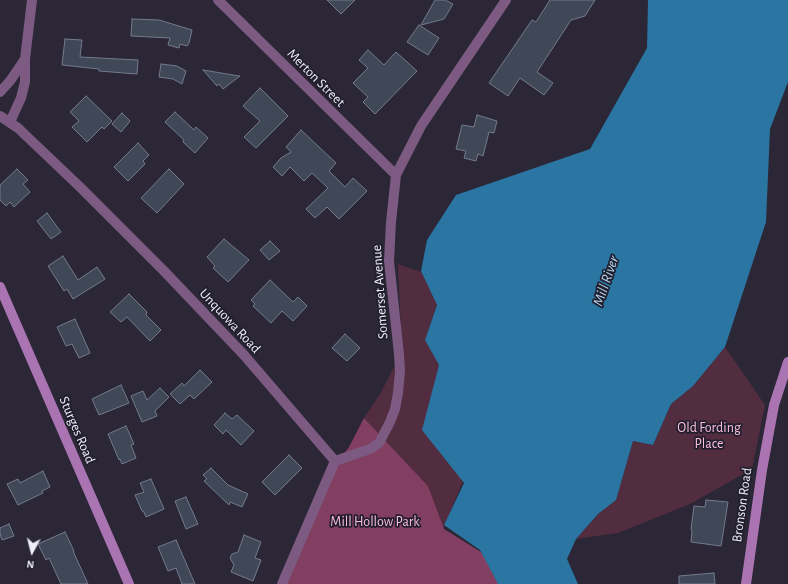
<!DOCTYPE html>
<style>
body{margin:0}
#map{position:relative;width:788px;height:584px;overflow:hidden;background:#2b2737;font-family:"Alegreya Sans",sans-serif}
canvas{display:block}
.north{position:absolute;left:12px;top:532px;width:40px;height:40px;-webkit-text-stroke:3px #211e2d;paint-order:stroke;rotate:187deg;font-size:11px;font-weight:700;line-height:16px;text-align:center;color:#eeecf7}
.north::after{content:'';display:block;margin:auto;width:14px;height:18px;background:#eeecf7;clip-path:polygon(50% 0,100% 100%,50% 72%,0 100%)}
</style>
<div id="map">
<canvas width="788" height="584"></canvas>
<div class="north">N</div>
</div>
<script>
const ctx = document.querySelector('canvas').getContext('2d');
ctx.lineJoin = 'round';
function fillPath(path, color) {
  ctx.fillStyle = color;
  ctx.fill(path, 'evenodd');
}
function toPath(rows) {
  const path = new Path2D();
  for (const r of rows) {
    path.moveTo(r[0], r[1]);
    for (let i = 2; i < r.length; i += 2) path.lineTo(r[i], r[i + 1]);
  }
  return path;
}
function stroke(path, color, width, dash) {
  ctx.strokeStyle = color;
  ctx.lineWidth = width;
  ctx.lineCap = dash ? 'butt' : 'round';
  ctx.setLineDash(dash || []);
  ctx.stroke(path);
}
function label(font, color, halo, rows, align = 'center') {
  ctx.font = font + ' "Alegreya Sans",sans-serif';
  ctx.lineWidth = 3.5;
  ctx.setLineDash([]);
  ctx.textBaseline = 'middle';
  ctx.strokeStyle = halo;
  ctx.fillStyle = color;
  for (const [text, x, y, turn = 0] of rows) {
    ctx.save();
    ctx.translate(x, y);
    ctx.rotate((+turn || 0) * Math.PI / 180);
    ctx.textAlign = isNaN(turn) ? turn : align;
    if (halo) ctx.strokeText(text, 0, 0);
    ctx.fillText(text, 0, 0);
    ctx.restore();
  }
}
fillPath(toPath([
 [398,264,424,273,437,304,426,337,441,367,463,481,443,529,428,486,364,418,380,394,402,352],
 [725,347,765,405,752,469,690,504,618,533,576,539,598,514,616,500,633,441,653,445,671,404,693,386]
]), '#522c3f');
fillPath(toPath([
 [364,418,428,486,444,529,481,552,502,584,283,584,326,477,349,447]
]), '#823f61');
fillPath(toPath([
 [648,0,788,0,788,82,770,129,766,222,725,347,693,386,671,404,653,445,633,441,616,500,598,514,576,539,567,559,578,584,498,584,480,550,444,525,464,483,422,430,439,365,425,340,437,305,421,271,427,240,456,195,590,149,647,48]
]), '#2a75a2');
const building = toPath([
 [327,0,355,0,341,14,327,0],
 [435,0,445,0,453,4,444,19,421,25,435,0],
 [550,0,595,0,585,16,571,20,537,72,553,83,544,95,520,78,508,96,489,83,532,20,536,22,550,0],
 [132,19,159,20,192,30,189,43,187,46,180,44,179,48,168,45,170,38,131,36,132,19],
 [419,25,439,38,428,55,407,42,419,25],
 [65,39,82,40,80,57,138,60,137,74,99,71,99,69,62,65,65,39],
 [368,50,384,65,396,52,417,71,375,114,363,102,368,97,353,83,368,68,359,60,368,50],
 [161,64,177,66,186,71,182,84,173,79,159,77,161,64],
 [203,70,233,75,240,76,223,89,219,84,217,86,203,70],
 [260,88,288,116,256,148,244,137,260,121,243,106,260,88],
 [86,96,112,121,104,129,102,127,87,142,72,127,79,121,70,112,86,96],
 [175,112,194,130,196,127,208,138,195,153,183,142,184,140,165,122,175,112],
 [122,113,130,121,121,132,112,124,122,113],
 [477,115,497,121,494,133,489,132,483,156,478,154,476,161,464,158,466,151,456,149,462,125,474,127,477,115],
 [301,130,336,163,329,171,345,187,353,178,367,191,339,219,327,207,315,218,306,209,328,188,312,173,304,181,290,167,282,176,273,167,281,158,291,152,286,147,301,130],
 [138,143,149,155,143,161,145,164,128,181,114,167,138,143],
 [17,169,28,180,23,184,30,192,14,207,10,202,6,206,0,200,0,185,17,169],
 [169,169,184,184,157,213,141,198,169,169],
 [47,213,61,232,51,239,37,221,47,213],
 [224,239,249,260,228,282,213,268,215,266,207,257,224,239],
 [270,241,280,251,269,260,260,250,270,241],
 [63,256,78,280,97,267,105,279,73,299,67,289,64,291,48,266,63,256],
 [270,280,293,302,298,297,307,306,293,321,282,311,271,323,253,306,255,304,251,300,270,280],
 [129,294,147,312,146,315,161,330,150,341,127,317,121,322,110,312,129,294],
 [75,319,90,353,79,358,72,344,66,346,57,327,75,319],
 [345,334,360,348,347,361,332,348,345,334],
 [200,370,212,382,194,399,190,395,180,404,170,394,182,383,184,386,200,370],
 [121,385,129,403,99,415,92,399,121,385],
 [160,388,169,397,155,411,157,416,142,422,131,396,143,391,147,400,160,388],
 [225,413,232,419,237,415,254,431,241,445,226,430,223,434,214,425,225,413],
 [126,426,134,444,131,445,136,458,122,464,120,459,119,460,108,434,126,426],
 [289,455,302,468,275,495,262,482,289,455],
 [211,468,228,485,248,494,242,507,230,502,229,505,204,481,207,479,203,475,211,468],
 [43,471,50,487,42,491,43,493,18,505,7,484,18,479,20,483,43,471],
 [151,479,164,509,146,517,144,512,142,511,135,495,144,492,140,483,151,479],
 [186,497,198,524,186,529,175,501,186,497],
 [706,500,728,502,721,546,691,542,692,531,691,529,694,506,705,507,706,500],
 [9,524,14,536,2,540,0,534,0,528,9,524],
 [65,532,74,551,73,551,88,584,61,584,49,558,46,560,38,544,65,532],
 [244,535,261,542,255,558,261,560,253,581,231,572,234,565,230,558,232,554,238,552,244,535],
 [176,540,195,584,182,584,176,568,168,571,158,547,176,540],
 [714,573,715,584,679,584,679,576,714,573]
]);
fillPath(building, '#404757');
stroke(building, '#737b8d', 1);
stroke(toPath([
 [218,0,396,175],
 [0,92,10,81,25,59,32,0],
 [0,116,18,128,80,187,164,271,244,355,335,461,282,584],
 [10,122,21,98,25,82,25,59],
 [335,461,370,449,379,443,390,422,395,409,398,393,400,371,399,354,389,261,391,222,396,175,421,126,506,0]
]), '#7c5a81', 10);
stroke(toPath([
 [0,287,129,584],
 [746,584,762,470,774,405,788,362]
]), '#aa74b2', 10);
label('14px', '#eeecf7', '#211e2d', [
 ["Merton Street",316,78,45],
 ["Somerset Avenue",380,292,-94],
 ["Unquowa Road",230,321,47],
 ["Sturges Road",77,430,67],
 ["Bronson Road",742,505,-82]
]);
label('14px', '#fdbfdb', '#211e2d', [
 ["Old Fording",709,428],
 ["Place",709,444],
 ["Mill Hollow Park",375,522]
]);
label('italic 15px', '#b4d8f2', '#211e2d', [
 ["Mill River",606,281,-71]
]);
</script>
